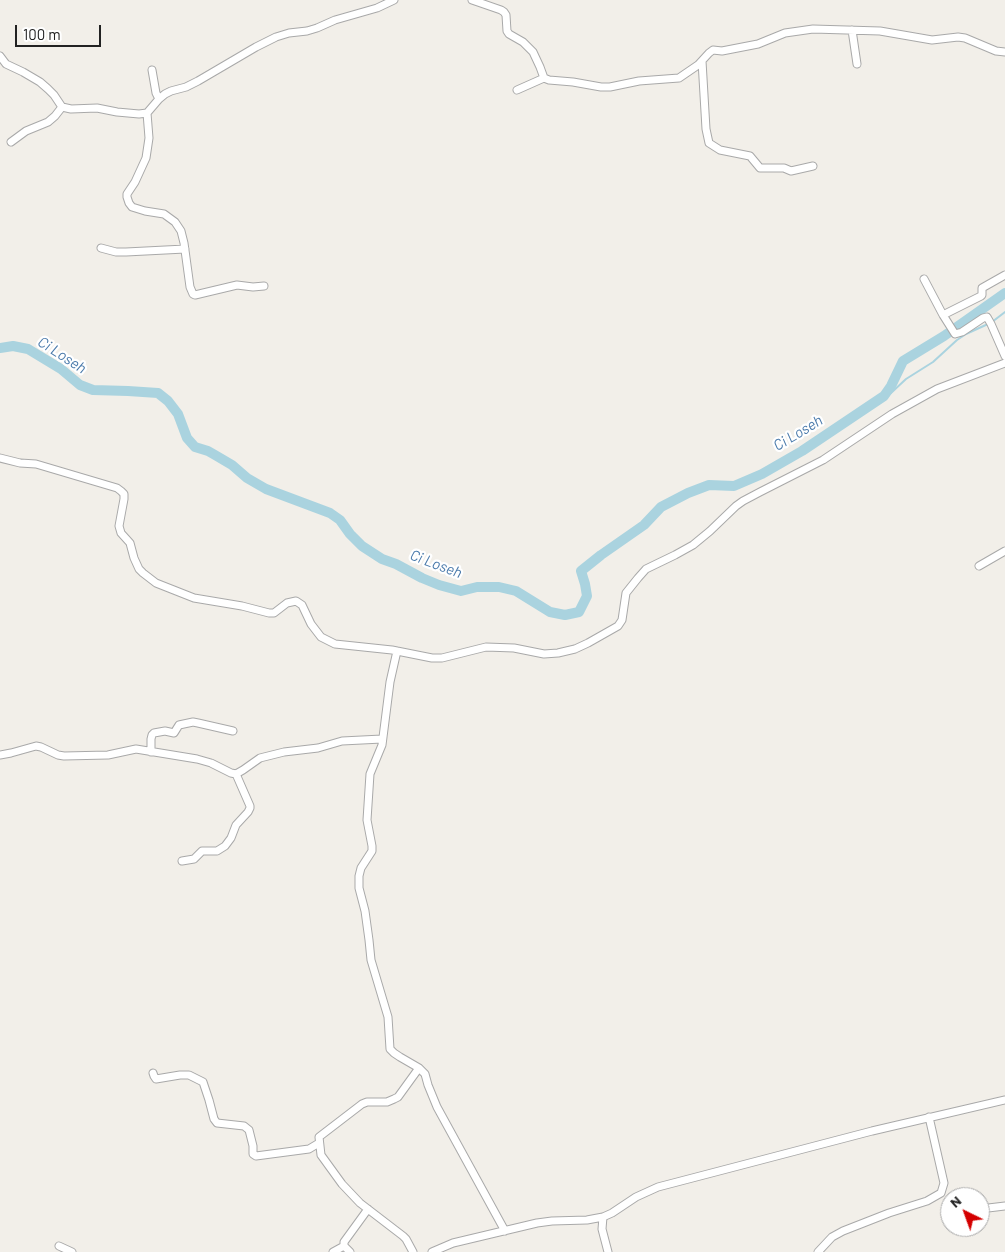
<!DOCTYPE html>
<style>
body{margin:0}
#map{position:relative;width:1005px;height:1252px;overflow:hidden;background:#f2efe9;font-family:Barlow,sans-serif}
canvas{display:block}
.north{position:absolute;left:940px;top:1187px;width:50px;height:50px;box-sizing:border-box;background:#fff;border:1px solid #a7a7a7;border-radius:50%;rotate:318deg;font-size:14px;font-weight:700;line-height:20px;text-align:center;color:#222}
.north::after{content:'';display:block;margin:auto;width:18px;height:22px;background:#d40000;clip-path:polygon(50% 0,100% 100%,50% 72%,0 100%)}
.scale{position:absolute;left:15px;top:25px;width:86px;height:22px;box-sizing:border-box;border:2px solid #222;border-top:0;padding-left:6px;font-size:15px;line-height:18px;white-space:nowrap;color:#222;-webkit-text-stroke:4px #fff;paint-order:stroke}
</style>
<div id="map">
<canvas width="1005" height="1252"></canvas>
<div class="north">N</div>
<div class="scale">100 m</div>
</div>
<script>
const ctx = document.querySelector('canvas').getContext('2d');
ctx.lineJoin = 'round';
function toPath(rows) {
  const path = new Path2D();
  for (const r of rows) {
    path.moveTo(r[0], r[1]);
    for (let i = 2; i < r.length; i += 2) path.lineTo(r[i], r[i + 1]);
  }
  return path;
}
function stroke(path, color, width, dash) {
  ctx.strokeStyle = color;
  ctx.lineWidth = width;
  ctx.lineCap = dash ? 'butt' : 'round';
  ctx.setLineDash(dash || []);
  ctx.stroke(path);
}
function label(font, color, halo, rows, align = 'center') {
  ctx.font = font + ' Barlow,sans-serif';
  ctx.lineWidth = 4.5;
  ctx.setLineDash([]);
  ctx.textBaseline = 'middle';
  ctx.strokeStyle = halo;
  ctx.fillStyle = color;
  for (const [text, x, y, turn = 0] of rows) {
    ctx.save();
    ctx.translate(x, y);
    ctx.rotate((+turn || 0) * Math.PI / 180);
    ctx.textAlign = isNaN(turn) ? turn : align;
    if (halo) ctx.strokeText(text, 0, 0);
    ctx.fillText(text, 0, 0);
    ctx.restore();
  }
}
stroke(toPath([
 [992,322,1005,312],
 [884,396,891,393,906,379,933,362,957,340,966,334,988,324]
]), '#aad3df', 2);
stroke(toPath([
 [0,348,13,346,28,349,61,369,80,385,93,390,128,391,158,393,168,401,178,414,187,438,195,447,208,451,215,455,232,465,247,478,266,489,330,513,340,520,350,534,362,546,382,559,396,564,422,578,439,585,461,591,477,587,499,587,516,591,550,612,565,615,579,612,587,596,585,584,581,571,601,555,644,525,661,507,688,493,709,485,734,486,762,474,802,451,884,396,891,386,903,361,944,336,1005,293]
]), '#aad3df', 10);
const street = toPath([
 [472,0,501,10,504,12,506,15,507,31,509,34,523,42,533,52,540,67,544,78],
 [852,30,857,64],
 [0,56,6,64,23,72,40,82,48,89,54,95,62,107,71,109,97,108,117,112,139,114,147,113,159,99,165,94,171,91,186,87,198,81,256,47,276,37,289,33,307,31,317,28,335,20,377,8,394,0],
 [702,61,706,129,709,143,720,150,750,156,760,168,784,168,791,171,813,166],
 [152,70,156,93,159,99],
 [517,90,544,78,549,80,573,82,601,87,610,87,639,81,679,78,698,65,709,53,713,50,722,51,758,44,785,33,813,29,880,31,932,40,958,37,965,38,996,51,1005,52],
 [147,113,149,138,146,158,135,182,127,194,127,197,129,203,132,207,145,211,164,214,175,222,181,231,184,243,190,287,193,294,195,295,237,285,253,287,264,286],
 [11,142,26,131,48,122,55,116,62,107],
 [101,248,116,252,126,252,185,249],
 [924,279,943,315,955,334,962,332,983,318,987,317,991,324,1005,356],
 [943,315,981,296,982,295,982,288,1005,275],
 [0,458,20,463,36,464,117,488,121,491,124,494,124,499,119,526,121,533,130,543,134,558,139,569,143,573,156,583,194,598,242,606,269,613,274,613,287,603,296,601,302,605,311,624,321,637,335,644,392,650,432,658,442,658,486,647,514,648,544,654,558,653,575,649,588,643,618,626,622,620,626,593,638,578,646,569,675,555,693,545,710,531,736,506,743,501,760,492,823,460,892,414,937,389,1005,363],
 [979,566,1005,551],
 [397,651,390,682,382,745,370,774,367,820,372,846,372,851,361,868,359,876,359,888,365,911,369,940,371,960,388,1017,390,1049,394,1053,400,1057,419,1068,425,1074,428,1085,437,1107,505,1231],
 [151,752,151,739,152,735,154,733,165,731,174,733,179,725,193,722,198,723,233,731],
 [0,755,11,753,36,746,41,747,58,755,64,756,108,755,136,749,197,759,211,763,231,773,236,774,243,770,260,758,284,752,318,748,342,741,382,739],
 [182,861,194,859,202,851,217,851,225,846,231,838,236,825,248,812,250,808,250,806,236,774],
 [153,1073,154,1076,156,1079,180,1075,189,1075,203,1082,209,1100,214,1119,217,1123,244,1126,249,1130,253,1146,253,1154,256,1156,309,1149,319,1143],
 [980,1209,1005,1206],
 [603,1217,602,1229,608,1252],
 [59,1246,72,1252],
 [333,1252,344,1246],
 [350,1252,344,1246,344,1242,368,1209],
 [413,1252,406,1239,403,1236,360,1203,342,1184,321,1155,319,1137,362,1104,367,1102,387,1102,394,1099,398,1097,419,1068],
 [432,1252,453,1243,537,1223,552,1221,587,1220,603,1217,612,1213,636,1197,658,1187,872,1131,1005,1100],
 [818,1252,832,1237,843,1231,889,1213,927,1201,941,1193,944,1183,929,1117]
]);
stroke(street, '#a9a9a9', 9);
stroke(street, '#fff', 7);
label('italic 15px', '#4a7aab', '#fff', [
 ["Ci Loseh",62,355,33],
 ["Ci Loseh",798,433,-31],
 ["Ci Loseh",436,564,21]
]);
</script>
